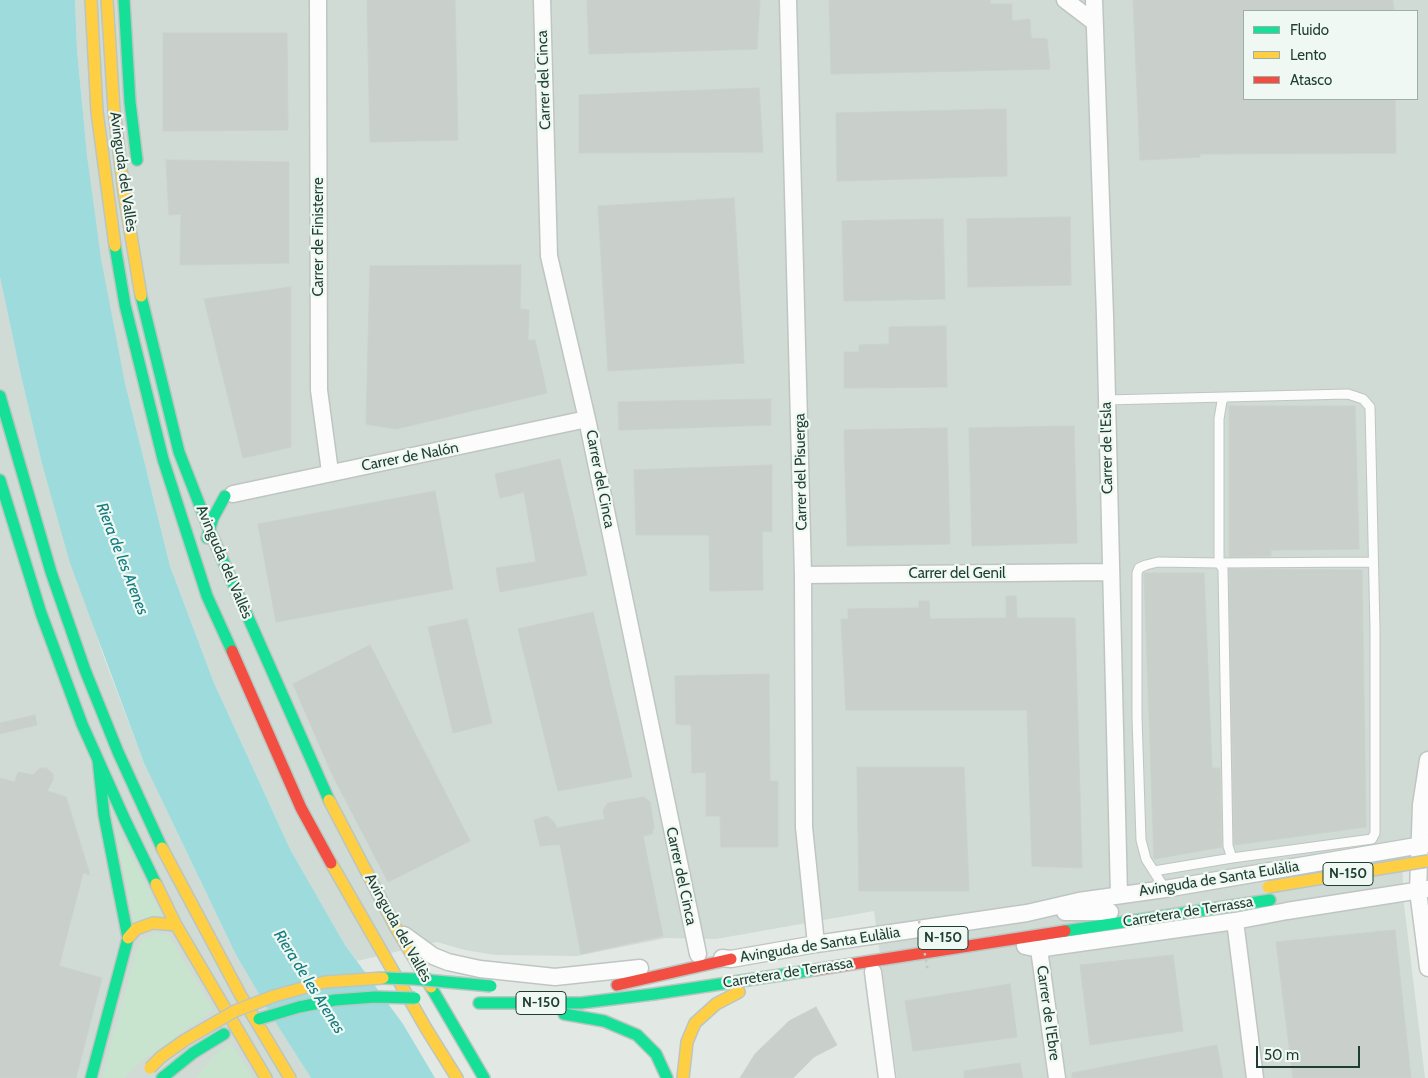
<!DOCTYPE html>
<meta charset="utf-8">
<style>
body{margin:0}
#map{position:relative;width:1428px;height:1078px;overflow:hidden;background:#e2e9e5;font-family:Cabin,sans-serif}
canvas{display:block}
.legend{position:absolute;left:1243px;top:10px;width:175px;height:90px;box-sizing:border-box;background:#f0f8f3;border:1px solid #9caea6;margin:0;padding:6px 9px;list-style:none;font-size:15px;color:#1e3e32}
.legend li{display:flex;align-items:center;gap:10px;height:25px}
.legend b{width:25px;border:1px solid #9caea6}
.scale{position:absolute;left:1256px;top:1046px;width:104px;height:22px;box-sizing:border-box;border:2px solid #1e3e32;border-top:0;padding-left:6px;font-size:15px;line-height:18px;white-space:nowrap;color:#1e3e32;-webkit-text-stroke:4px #f0f8f3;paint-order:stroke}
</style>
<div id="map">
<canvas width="1428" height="1078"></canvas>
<ul class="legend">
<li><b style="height:6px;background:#16e098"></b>Fluido</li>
<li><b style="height:6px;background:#ffcf43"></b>Lento</li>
<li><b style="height:6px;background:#f24e42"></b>Atasco</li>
</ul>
<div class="scale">50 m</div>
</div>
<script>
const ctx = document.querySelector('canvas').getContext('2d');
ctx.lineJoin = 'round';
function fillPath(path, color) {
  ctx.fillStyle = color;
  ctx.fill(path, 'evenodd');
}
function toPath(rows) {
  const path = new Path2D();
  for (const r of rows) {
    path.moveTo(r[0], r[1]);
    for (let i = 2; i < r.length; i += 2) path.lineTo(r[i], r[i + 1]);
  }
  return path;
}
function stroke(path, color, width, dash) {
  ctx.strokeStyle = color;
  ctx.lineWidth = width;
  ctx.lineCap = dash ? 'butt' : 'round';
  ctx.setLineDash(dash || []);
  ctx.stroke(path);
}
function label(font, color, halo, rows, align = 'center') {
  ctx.font = font + ' Cabin,sans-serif';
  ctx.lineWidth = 4.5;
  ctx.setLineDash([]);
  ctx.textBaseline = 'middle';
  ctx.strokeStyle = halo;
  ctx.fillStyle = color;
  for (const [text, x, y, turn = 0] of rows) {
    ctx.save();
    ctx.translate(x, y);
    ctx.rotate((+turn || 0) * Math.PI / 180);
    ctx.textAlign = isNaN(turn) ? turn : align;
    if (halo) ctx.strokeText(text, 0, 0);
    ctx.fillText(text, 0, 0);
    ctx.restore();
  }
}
fillPath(toPath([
 [75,0,1428,0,1428,836,1401,841,1404,904,1425,1078,897,1078,874,911,716,939,666,938,577,956,495,955,465,950,437,942,357,961,345,945,290,849,214,683,170,566,125,383,100,259,87,155,77,50],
 [1244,11,1417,11,1417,99,1244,99],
 [0,277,21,376,41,460,103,655,144,763,236,955,279,1028,311,1078,0,1078]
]), '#cfdbd4');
fillPath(toPath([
 [115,825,164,918,134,925],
 [156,934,168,934,214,1010,140,1062,125,1078,102,1078,138,944,144,938],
 [231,1043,253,1078,197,1078,213,1056]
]), '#c9e4ce');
fillPath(toPath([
 [0,0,75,0,77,50,87,155,101,259,125,383,170,566,214,683,290,849,345,945,403,1024,435,1078,311,1078,279,1028,236,955,144,763,70,563,41,460,21,376,0,277]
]), '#9edbdc');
const building = toPath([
 [367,0,455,0,458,140,370,142,367,0],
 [587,0,760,0,757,49,589,54,587,0],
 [829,0,990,0,990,4,1012,4,1012,21,1030,19,1031,38,1047,39,1050,69,831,74,829,0],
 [1133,0,1393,0,1394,11,1244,11,1244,99,1395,99,1396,153,1200,154,1200,157,1140,160,1133,0],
 [163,33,287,33,288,130,163,131,163,33],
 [759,88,763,152,579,153,579,95,759,88],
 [1006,109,1007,176,837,181,836,113,1006,109],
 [166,160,289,162,289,263,180,265,181,214,169,215,166,160],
 [734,198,744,363,608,371,598,206,734,198],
 [1070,217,1071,285,968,287,967,219,1070,217],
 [943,219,945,299,844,301,842,221,943,219],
 [521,265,520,309,529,310,528,340,535,340,547,393,396,429,366,424,370,266,521,265],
 [291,287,291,447,243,458,204,299,291,287],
 [946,326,947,387,844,388,844,352,859,352,859,345,889,344,889,327,946,326],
 [771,399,771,425,619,430,618,402,771,399],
 [1229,406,1355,406,1359,549,1271,550,1271,556,1229,557,1229,406],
 [1074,426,1077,543,972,546,969,428,1074,426],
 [947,428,950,544,847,546,844,430,947,428],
 [560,459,587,575,500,592,496,568,536,562,524,492,500,498,495,474,560,459],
 [772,465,772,532,762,531,763,590,710,591,709,535,636,535,634,470,772,465],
 [435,491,453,589,276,622,258,524,435,491],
 [1229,569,1362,570,1366,827,1234,845,1229,569],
 [1144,573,1204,573,1212,768,1220,768,1222,847,1154,859,1144,573],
 [1006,596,1016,596,1017,618,1075,618,1082,868,1032,866,1027,710,846,710,841,619,848,619,848,609,919,608,919,601,929,601,930,619,1006,618,1006,596],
 [593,612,632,777,558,791,518,629,593,612],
 [467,619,492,723,453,733,428,627,467,619],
 [370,645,470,841,388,882,332,774,293,684,370,645],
 [769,674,770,781,778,781,778,847,721,847,720,816,706,816,706,772,692,773,691,725,676,724,675,676,769,674],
 [35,715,37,725,0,734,0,723,35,715],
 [857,767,964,767,969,891,859,891,857,767],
 [40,768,46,768,53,774,53,780,47,791,66,797,90,875,83,873,59,966,102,978,76,1078,0,1078,0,778,15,782,18,772,33,775,40,768],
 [644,797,650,802,654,827,652,834,643,836,663,936,581,954,560,844,540,846,534,820,547,816,554,822,557,828,605,819,603,810,608,803,644,797],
 [1395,930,1411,1078,1293,1078,1276,942,1395,930],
 [1173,955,1183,1031,1090,1045,1080,965,1173,955],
 [1010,984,1017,1037,913,1051,905,1001,1010,984],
 [816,1007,837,1045,814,1057,793,1078,740,1078,755,1054,789,1021,816,1007],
 [1217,1045,1223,1078,1072,1078,1072,1073,1217,1045],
 [1020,1063,1023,1078,964,1078,964,1071,1020,1063]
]);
fillPath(building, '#c9d0cc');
stroke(building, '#cbd2ce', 1);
const lane = toPath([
 [1106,400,1225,397],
 [1154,871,1232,858],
 [1165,889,1146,859,1141,840,1137,717,1137,573,1139,568,1146,565,1158,562,1219,563,1223,569,1228,846,1232,858,1372,839,1375,833,1375,629,1370,407,1363,399,1348,394,1225,397,1222,401,1219,419,1219,563,1373,562]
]);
const street = toPath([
 [318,0,319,390,330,472],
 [542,0,549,256,587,419,698,954],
 [788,0,803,575,804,827,816,944],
 [1065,0,1094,22],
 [1094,0,1105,316,1119,895],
 [233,494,587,419],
 [803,575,1110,572],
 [1428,760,1421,805,1418,891,1428,968],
 [1065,912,1110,912],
 [1235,921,1255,1078],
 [404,935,433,956,448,962,480,969,555,977,640,968],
 [1025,946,1039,949,1051,947,1235,921,1287,911,1428,889],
 [1039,949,1057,1078],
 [722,958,731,959,816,944,1027,913,1079,901,1165,889,1428,844],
 [873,972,887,1078]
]);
const fast = toPath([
 [124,0,130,102,137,160],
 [115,246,125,305,163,459,207,596,232,651],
 [141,296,179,452,209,529,329,800],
 [0,396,51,572,85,670,118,752,162,848],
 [0,480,41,613,82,724,125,820,156,884],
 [207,538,213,518,225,496],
 [1065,931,1270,900],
 [431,987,484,1078],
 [479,1003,581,1003,654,994,814,970],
 [564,1014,604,1021,637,1035,656,1054,667,1078],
 [91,1078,128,938,104,815,98,760],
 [162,1078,193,1053,224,1034]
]);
const slow = toPath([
 [91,0,97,112,115,246],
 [107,0,114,110,124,193,141,296],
 [329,800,397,930,431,987],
 [162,848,241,996,290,1078],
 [331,863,427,1030,457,1078],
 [156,884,176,925,266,1078],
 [128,938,136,929,153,923,176,925],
 [683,1078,687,1042,695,1023,716,1004,739,992]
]);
const jam = toPath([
 [232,651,301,808,331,863],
 [814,970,1065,931],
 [617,985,731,959]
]);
stroke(lane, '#bfc6c2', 11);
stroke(street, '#bfc6c2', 19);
stroke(fast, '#bbc5c1', 14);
stroke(slow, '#bbc5c1', 14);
stroke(jam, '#bbc5c1', 14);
stroke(lane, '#fbfcfb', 9);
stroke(street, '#fbfcfb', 16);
stroke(fast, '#16e098', 11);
stroke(slow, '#ffcf43', 11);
stroke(jam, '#f24e42', 11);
const fastBridge = toPath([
 [383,978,414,979,491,986],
 [259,1019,299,1007,335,1000,375,997,415,998]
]);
const slowBridge = toPath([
 [1268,887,1428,861],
 [150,1068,161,1057,185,1040,235,1011,274,996,325,982,383,978]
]);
stroke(fastBridge, '#bbc5c1', 14, []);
stroke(slowBridge, '#bbc5c1', 14, []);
stroke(toPath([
 [919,921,928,972]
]), '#bfcac5', 2.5, [2.5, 4]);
stroke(fastBridge, '#16e098', 11);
stroke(slowBridge, '#ffcf43', 11);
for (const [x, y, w] of [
 [1348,874,50],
 [943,938,50],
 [541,1003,50]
]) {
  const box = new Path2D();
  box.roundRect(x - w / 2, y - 11.5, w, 23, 4);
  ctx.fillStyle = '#f0f8f3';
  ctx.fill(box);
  stroke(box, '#1e3e32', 1);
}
label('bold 14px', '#1e3e32', null, [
 ["N-150",1348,874],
 ["N-150",943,938],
 ["N-150",541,1003]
]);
label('15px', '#1e3e32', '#f0f8f3', [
 ["Carrer del Cinca",544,80,-92],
 ["Avinguda del Vallès",123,172,82],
 ["Carrer de Finisterre",319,237,-90],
 ["Carrer de l'Esla",1107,448,-91],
 ["Carrer de Nalón",410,457,-11],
 ["Carrer del Pisuerga",801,472,-91],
 ["Carrer del Cinca",600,479,79],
 ["Avinguda del Vallès",224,562,67],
 ["Carrer del Genil",957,574],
 ["Carrer del Cinca",681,876,78],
 ["Avinguda de Santa Eulàlia",1219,879,-9],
 ["Carretera de Terrassa",1188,912,-9],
 ["Avinguda del Vallès",398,928,61],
 ["Avinguda de Santa Eulàlia",820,945,-9],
 ["Carretera de Terrassa",788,973,-9],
 ["Carrer de l'Ebre",1048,1013,82]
]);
label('italic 16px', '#127c80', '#f0f8f3', [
 ["Riera de les Arenes",122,559,69],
 ["Riera de les Arenes",309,982,58]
]);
</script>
